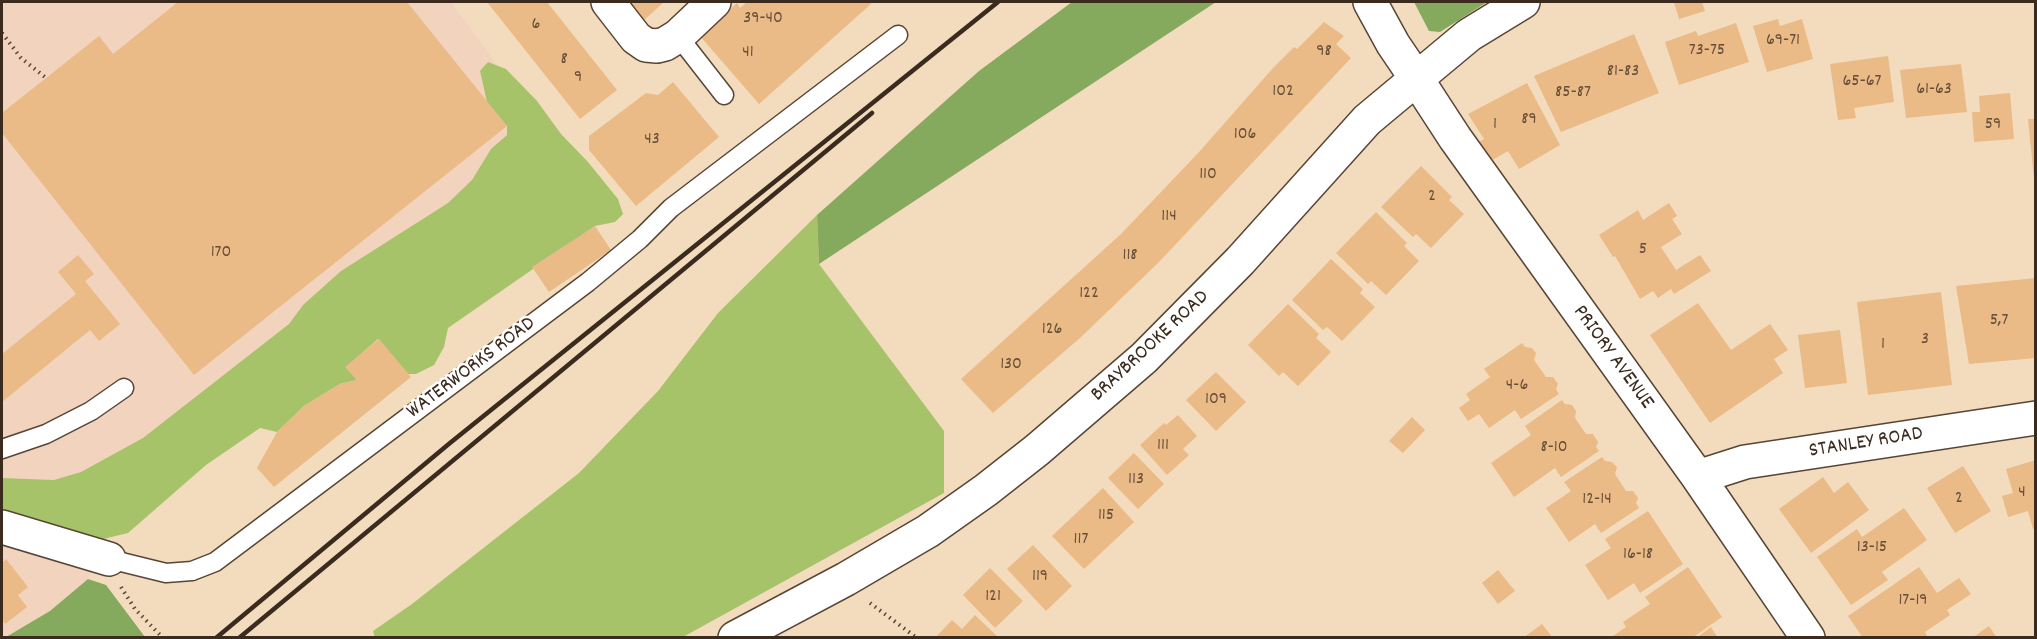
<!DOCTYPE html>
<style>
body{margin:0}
#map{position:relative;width:2037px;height:639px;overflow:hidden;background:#f3dcbd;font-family:Dekko,sans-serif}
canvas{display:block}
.frame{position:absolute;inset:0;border:3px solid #3b2a1e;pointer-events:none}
</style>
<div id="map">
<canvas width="2037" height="639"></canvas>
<div class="frame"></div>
</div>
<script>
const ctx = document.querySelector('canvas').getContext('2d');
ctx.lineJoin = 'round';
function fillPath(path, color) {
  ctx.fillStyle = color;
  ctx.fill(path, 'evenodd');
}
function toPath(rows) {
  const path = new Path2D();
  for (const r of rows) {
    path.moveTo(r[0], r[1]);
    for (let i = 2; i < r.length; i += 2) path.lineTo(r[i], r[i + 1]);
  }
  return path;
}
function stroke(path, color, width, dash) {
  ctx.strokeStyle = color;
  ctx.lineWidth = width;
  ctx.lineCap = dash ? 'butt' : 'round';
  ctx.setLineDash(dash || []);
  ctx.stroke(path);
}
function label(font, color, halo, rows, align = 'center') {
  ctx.font = font + ' Dekko,sans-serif';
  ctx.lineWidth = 5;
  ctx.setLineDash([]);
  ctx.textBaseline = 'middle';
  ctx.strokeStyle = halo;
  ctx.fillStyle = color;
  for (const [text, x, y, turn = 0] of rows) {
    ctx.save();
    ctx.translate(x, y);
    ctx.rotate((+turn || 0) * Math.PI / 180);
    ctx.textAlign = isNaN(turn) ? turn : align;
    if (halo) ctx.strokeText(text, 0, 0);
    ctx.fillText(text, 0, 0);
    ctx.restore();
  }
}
fillPath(toPath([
 [2,2,451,2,556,144,125,504,88,579,50,611,6,638,2,637]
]), '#f2d4be');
fillPath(toPath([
 [488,62,506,69,537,101,561,134,588,162,618,199,623,214,615,222,595,226,448,328,444,347,434,365,416,374,408,374,378,339,346,367,357,380,340,384,304,406,277,432,260,428,206,465,128,533,99,540,2,517,2,478,54,480,81,472,143,438,289,324,303,305,341,271,448,203,472,180,491,149,507,135,507,126,487,102,480,71],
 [817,215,819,264,944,431,944,493,683,637,375,638,373,631,412,604,579,473,658,391,718,313]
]), '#a7c369');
fillPath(toPath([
 [1072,2,1216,2,819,264,817,215,979,71],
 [1414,2,1487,2,1440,32,1429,31],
 [88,579,106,585,145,637,6,637,50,611]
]), '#85a95d');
fillPath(toPath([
 [178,2,407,2,507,126,194,375,2,133,2,113,99,36,113,54],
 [487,2,547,2,617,90,580,119],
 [622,2,664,2,643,21],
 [747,2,869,2,871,4,759,104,700,36,737,3,740,8],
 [1674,2,1702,2,1705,11,1679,19],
 [1778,19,1780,26,1802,19,1813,59,1767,72,1753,26],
 [1324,22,1344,36,1336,44,1351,58,1158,263,1080,338,993,413,961,379,1121,234,1200,151,1273,68,1294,47,1297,49],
 [1736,23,1749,62,1679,85,1665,42,1696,31,1698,36],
 [1634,34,1659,93,1561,132,1534,76],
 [1888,56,1894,102,1854,108,1856,118,1838,120,1830,64],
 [1961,64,1967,112,1906,118,1900,70],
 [673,82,719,137,636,206,589,150,589,136,646,93,658,95],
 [1527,83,1560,145,1519,169,1508,151,1489,162,1477,143,1484,139,1468,114],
 [2010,93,2014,139,1974,142,1972,112,1980,112,1979,96],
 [2028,119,2036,119,2036,179,2034,179],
 [1421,166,1452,197,1449,200,1464,214,1431,248,1416,234,1413,237,1381,207],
 [1669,203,1677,216,1672,219,1682,234,1661,247,1676,270,1700,255,1711,271,1674,294,1671,289,1658,298,1653,291,1640,299,1615,256,1613,257,1599,235,1638,210,1643,220],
 [1376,212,1407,243,1404,246,1419,261,1386,295,1371,281,1368,284,1336,253],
 [595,226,611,250,549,292,532,267],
 [78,255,94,274,85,281,120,324,99,341,90,330,2,402,2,354,76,294,58,272],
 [1331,259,1363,289,1360,293,1375,307,1342,341,1327,327,1323,330,1292,300],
 [2036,278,2036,358,1969,364,1956,286],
 [1941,292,1952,385,1868,395,1857,302],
 [1698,303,1731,350,1770,324,1788,350,1774,359,1783,373,1710,423,1650,335],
 [1288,304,1319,334,1316,338,1331,352,1298,386,1283,372,1279,376,1248,345],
 [1840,330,1847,383,1805,388,1798,335],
 [379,339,411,377,274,487,257,468,277,432,304,406,340,384,357,380,345,367],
 [1522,343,1525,347,1532,348,1536,353,1534,360,1546,377,1553,377,1558,384,1556,389,1559,394,1521,419,1515,410,1489,428,1479,414,1468,421,1459,408,1470,400,1466,394,1490,377,1484,369],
 [1216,372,1246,402,1216,431,1186,400],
 [1562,400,1565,404,1572,405,1576,411,1575,418,1586,434,1593,434,1598,442,1596,447,1599,451,1561,477,1555,468,1514,497,1491,463,1531,435,1525,426],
 [1178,415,1197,436,1183,449,1189,455,1167,475,1140,445,1164,423,1166,425],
 [1412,417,1425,430,1403,453,1389,441],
 [1134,453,1164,484,1138,509,1108,478],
 [1602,457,1605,461,1612,462,1617,467,1615,474,1626,491,1633,491,1638,498,1636,503,1639,508,1601,533,1595,524,1569,542,1546,508,1571,491,1564,482],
 [2036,460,2036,528,2033,529,2028,511,2008,517,2002,496,2013,493,2006,469],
 [1963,466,1991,511,1955,533,1927,488],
 [1823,477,1834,493,1848,482,1869,510,1811,553,1779,509],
 [1103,488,1134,522,1084,569,1052,536],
 [1904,508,1927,540,1882,572,1888,580,1851,605,1817,557,1857,529,1862,537],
 [1648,511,1683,564,1640,593,1634,583,1608,600,1585,565,1611,548,1605,539],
 [1033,545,1072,586,1046,611,1007,569],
 [6,559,28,587,18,595,27,607,5,624,2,619,2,563],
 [1688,567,1722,617,1692,638,1610,638,1626,627,1623,622,1650,604,1645,597],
 [1919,567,1937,593,1959,578,1971,594,1947,610,1950,615,1925,632,1928,638,1863,638,1848,616],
 [990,568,1023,601,995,628,963,595],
 [1498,570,1515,591,1498,604,1482,583],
 [975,615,999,638,935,638,952,620,962,629],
 [1542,624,1553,638,1523,638],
 [1989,626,1997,638,1972,638],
 [1711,627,1718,638,1696,638]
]), '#eaba87');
const lane = toPath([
 [678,36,724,95],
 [2,449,46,434,91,411,124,388],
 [109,559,166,573,192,571,215,562,588,282,640,239,671,208,898,35]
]);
const street = toPath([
 [608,2,636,38,646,45,657,46,665,44,678,36,714,2],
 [1416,78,1455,138,1698,477,1808,638],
 [1698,477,1745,462,2036,418],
 [2,527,109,559]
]);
const secondary = toPath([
 [1370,2,1393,44,1416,78],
 [735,638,846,579,928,531,986,490,1037,450,1144,358,1240,261,1367,120,1469,35,1523,2]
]);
stroke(lane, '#574536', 21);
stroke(street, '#574536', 36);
stroke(secondary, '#574536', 36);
stroke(toPath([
 [2,33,21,58,46,78],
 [121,587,135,609,163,638],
 [870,603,917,638]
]), '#574536', 4, [1.5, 4.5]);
stroke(lane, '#fff', 18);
stroke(street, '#fff', 33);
stroke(secondary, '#fff', 33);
stroke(toPath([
 [216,638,450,443,998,2],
 [239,638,872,113]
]), '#3b2a1e', 4.5);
label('18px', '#674e38', null, [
 ["39-40",763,20],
 ["6",536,26],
 ["69-71",1783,42],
 ["73-75",1707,52],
 ["98",1324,53],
 ["41",748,54],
 ["8",564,61],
 ["81-83",1623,73],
 ["9",578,79],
 ["65-67",1862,83],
 ["61-63",1934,91],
 ["102",1283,93],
 ["85-87",1573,94],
 ["89",1529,121],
 ["1",1495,126],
 ["59",1993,126],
 ["106",1245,136],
 ["43",652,141],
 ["110",1208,176],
 ["2",1432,198],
 ["114",1169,218],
 ["5",1643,251],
 ["170",221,254],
 ["118",1130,257],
 ["122",1089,295],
 ["5,7",1999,322],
 ["126",1052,331],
 ["3",1925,341],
 ["1",1883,346],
 ["130",1011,366],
 ["4-6",1517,387],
 ["109",1216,401],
 ["111",1163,447],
 ["8-10",1554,449],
 ["113",1136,481],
 ["4",2022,494],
 ["2",1959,500],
 ["12-14",1597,501],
 ["115",1106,517],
 ["117",1081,541],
 ["13-15",1872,549],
 ["16-18",1638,556],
 ["119",1040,578],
 ["121",993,598],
 ["17-19",1913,602]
]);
label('21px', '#3b2a1e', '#fff', [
 ["BRAYBROOKE ROAD",1151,347,-43],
 ["PRIORY AVENUE",1612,358,54],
 ["WATERWORKS ROAD",472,369,-37],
 ["STANLEY ROAD",1866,444,-9]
]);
</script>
